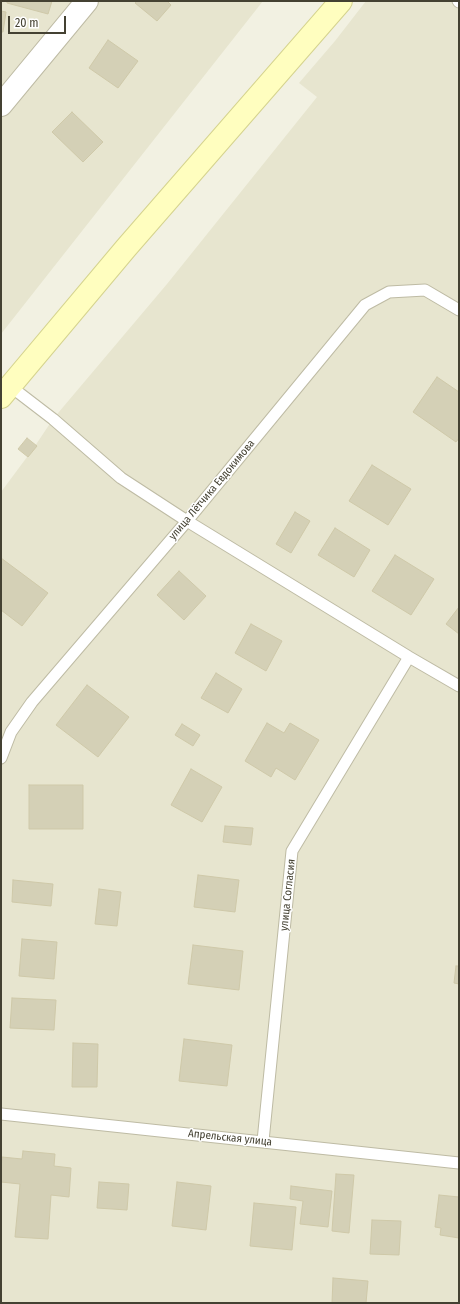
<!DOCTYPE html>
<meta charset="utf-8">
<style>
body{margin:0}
#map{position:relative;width:460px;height:1304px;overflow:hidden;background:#f2f1e2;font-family:"Fira Sans Condensed",sans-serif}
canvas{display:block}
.frame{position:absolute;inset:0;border:2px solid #444132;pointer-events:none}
.scale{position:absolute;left:8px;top:16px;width:58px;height:18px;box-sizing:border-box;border:2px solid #444132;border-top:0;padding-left:5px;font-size:12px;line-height:14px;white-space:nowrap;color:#444132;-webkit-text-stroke:3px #fff;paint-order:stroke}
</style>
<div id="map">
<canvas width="460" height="1304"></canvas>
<div class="frame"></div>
<div class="scale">20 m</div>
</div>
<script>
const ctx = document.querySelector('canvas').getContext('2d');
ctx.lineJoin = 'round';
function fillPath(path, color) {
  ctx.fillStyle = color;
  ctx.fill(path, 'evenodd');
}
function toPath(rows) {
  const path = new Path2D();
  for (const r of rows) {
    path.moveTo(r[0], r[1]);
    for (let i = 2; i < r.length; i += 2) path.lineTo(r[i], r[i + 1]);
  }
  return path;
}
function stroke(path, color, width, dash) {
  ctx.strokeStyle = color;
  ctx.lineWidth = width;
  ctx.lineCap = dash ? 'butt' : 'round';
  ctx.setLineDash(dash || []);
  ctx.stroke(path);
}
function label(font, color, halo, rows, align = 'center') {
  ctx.font = font + ' "Fira Sans Condensed",sans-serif';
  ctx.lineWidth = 3;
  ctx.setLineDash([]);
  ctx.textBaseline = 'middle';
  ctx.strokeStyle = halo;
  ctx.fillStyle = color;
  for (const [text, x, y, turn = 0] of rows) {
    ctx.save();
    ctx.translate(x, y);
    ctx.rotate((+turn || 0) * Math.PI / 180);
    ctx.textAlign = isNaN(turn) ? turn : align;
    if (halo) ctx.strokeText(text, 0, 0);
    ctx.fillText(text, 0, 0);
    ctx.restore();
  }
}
fillPath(toPath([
 [1,1,263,1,1,334],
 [366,1,459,1,459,1303,1,1303,1,492,33,449,53,419,167,284,317,97,299,83,335,41]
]), '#e7e5cf');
const building = toPath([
 [7,1,52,1,48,14,7,3,7,1],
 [137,1,167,1,171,5,157,21,135,3,137,1],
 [1,11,6,12,3,32,1,32,1,11],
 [108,40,138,61,118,88,89,68,108,40],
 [72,112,103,142,83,162,52,132,72,112],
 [437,377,459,392,459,438,456,442,413,412,437,377],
 [27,438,37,446,28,457,18,449,27,438],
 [372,465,411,489,388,525,349,501,372,465],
 [295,512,310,521,291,553,276,544,295,512],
 [335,528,370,550,354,577,318,555,335,528],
 [395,555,434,579,411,615,372,591,395,555],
 [1,558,48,593,22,626,1,610,1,558],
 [179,571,206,596,184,620,157,595,179,571],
 [459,607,459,634,446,624,459,607],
 [251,624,282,641,266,671,235,653,251,624],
 [216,673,242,689,228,713,201,698,216,673],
 [87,685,129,717,98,757,56,725,87,685],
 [267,723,284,733,290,723,319,740,295,780,276,768,271,777,245,761,267,723],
 [182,724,200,735,193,746,175,735,182,724],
 [191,769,222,787,202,822,171,805,191,769],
 [29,785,83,785,83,829,29,829,29,785],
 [225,826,253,828,251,845,223,842,225,826],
 [198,875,239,880,235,912,194,907,198,875],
 [13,880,53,884,51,906,12,902,13,880],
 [99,889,121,892,117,926,95,924,99,889],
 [22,939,57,942,54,979,19,976,22,939],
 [193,945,243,951,239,990,188,984,193,945],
 [456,966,459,966,459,984,454,983,456,966],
 [12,998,56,1000,54,1030,10,1028,12,998],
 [184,1039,232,1045,227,1086,179,1081,184,1039],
 [73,1043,98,1044,97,1087,72,1087,73,1043],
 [23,1151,55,1154,54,1166,71,1168,69,1197,51,1195,48,1239,15,1237,20,1184,1,1182,1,1169,2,1157,22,1159,23,1151],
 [336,1174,354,1175,349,1233,332,1231,336,1174],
 [99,1182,129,1184,127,1210,97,1208,99,1182],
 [177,1182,211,1186,206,1230,172,1226,177,1182],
 [291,1186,332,1191,328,1227,300,1224,303,1201,290,1199,291,1186],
 [439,1195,459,1197,459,1238,440,1235,441,1228,435,1227,439,1195],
 [254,1203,296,1207,292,1250,250,1246,254,1203],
 [372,1220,401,1221,399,1255,370,1254,372,1220],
 [333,1278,368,1281,366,1303,332,1303,333,1278]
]);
fillPath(building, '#d4d0b6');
stroke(building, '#cfc9a9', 1);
const lane = toPath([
 [458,1,459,2],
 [10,386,53,419,121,478,187,521,409,657,459,686],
 [1,758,11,732,32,702,187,521,365,305,389,292,425,290,459,310],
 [1,1114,459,1163],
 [263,1141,292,851,409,657]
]);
const street = toPath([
 [1,105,87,1]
]);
const secondary = toPath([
 [1,397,126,248,341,1]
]);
stroke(lane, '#bebba4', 13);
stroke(street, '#bebba4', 24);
stroke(secondary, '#d5d38e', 24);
stroke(lane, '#fff', 11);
stroke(street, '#fff', 22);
stroke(secondary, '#fffebf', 22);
label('11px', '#444132', '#fff', [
 ["улица Лётчика Евдокимова",212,490,-50],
 ["улица Согласия",288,895,-84],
 ["Апрельская улица",230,1138,6]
]);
</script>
